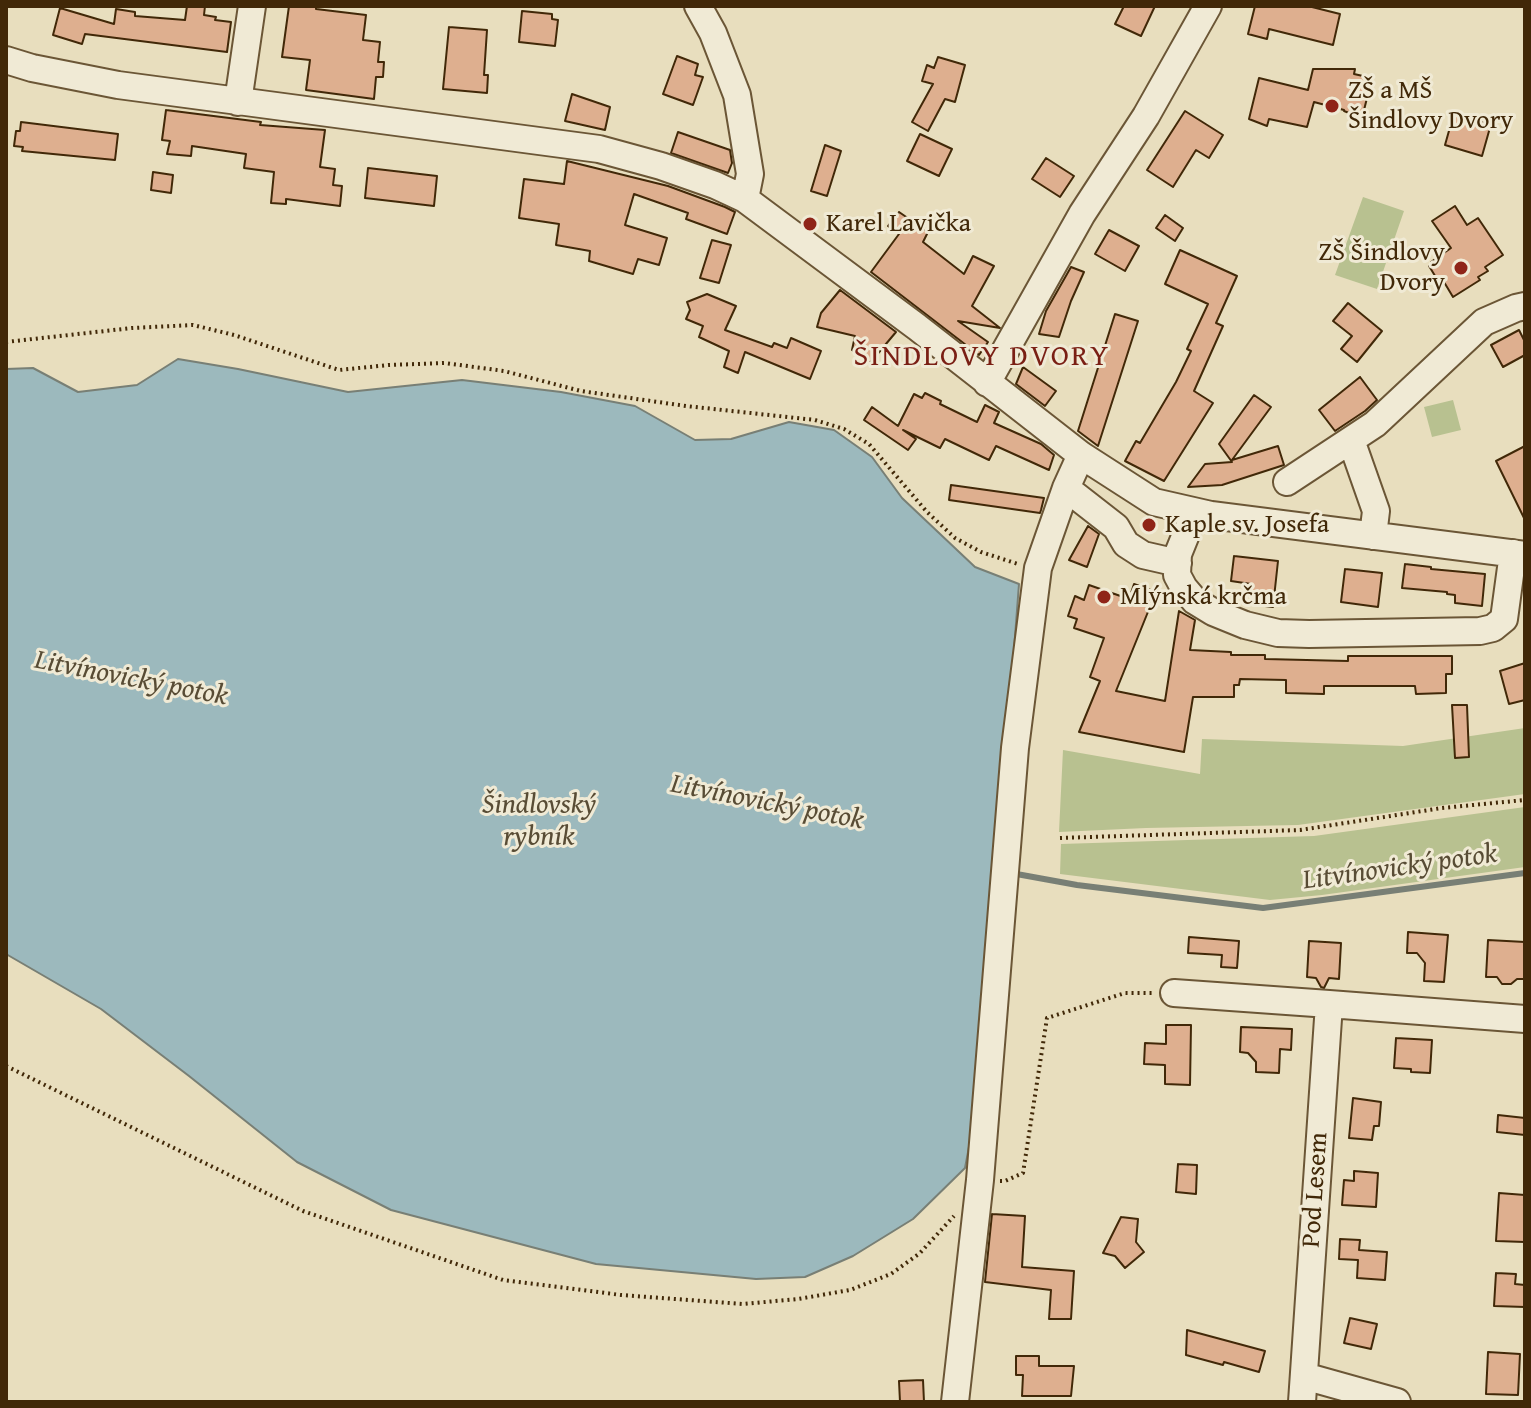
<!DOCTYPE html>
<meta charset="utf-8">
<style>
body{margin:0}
#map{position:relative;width:1531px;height:1408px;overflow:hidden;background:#e8debe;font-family:"Gentium Book Plus",serif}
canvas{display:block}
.frame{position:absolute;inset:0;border:8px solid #412808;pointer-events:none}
</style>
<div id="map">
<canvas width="1531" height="1408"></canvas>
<div class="frame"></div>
</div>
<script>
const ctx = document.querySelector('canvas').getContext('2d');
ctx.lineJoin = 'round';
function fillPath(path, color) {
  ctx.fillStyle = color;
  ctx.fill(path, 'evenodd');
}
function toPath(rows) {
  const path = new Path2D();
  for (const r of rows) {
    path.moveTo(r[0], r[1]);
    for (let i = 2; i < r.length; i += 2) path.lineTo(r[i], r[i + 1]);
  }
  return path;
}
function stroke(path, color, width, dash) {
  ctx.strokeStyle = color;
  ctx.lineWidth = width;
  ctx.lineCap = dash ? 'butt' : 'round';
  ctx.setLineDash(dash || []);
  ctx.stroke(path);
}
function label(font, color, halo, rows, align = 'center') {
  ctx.font = font + ' "Gentium Book Plus",serif';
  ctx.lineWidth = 6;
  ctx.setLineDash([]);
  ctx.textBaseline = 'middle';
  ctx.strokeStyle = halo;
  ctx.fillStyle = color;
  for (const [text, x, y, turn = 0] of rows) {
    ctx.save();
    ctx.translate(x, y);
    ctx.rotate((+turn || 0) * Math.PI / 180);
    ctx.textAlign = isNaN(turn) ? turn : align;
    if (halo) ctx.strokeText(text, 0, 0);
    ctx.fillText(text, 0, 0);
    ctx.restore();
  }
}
fillPath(toPath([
 [1363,197,1404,211,1377,289,1335,275],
 [1453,400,1461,430,1432,437,1424,407],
 [1525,728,1525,794,1298,825,1146,828,1059,832,1063,750,1200,774,1202,739,1403,746],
 [1525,807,1525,867,1322,895,1270,900,1060,874,1061,844,1314,836]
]), '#b8c190');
const water = toPath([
 [178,359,238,369,348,392,462,380,561,392,635,406,695,440,731,439,789,422,834,430,872,457,902,498,975,567,1019,584,981,1084,965,1168,913,1219,853,1256,805,1277,756,1279,596,1264,391,1210,297,1162,189,1076,101,1009,6,954,6,369,33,368,78,392,137,385,178,359]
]);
fillPath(water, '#9cb9bd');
stroke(water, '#787f75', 2);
stroke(toPath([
 [1011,873,1077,885,1263,908,1525,873]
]), '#787f75', 6);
const building = toPath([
 [187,6,205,6,204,15,216,17,215,20,231,22,227,52,85,34,82,44,53,35,60,8,114,24,116,9,135,12,135,16,185,20,187,6],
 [289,6,316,6,316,9,366,15,363,40,380,42,378,62,384,62,383,77,376,77,374,99,306,90,310,60,282,57,289,6],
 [1124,6,1155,6,1141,36,1115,24,1124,6],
 [1255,6,1308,6,1340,14,1333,45,1269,29,1267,39,1248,34,1255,6],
 [522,11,552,14,552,19,558,20,555,46,519,42,522,11],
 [449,27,487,30,484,75,488,75,487,93,443,89,449,27],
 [677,56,698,64,695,75,703,77,693,105,663,94,677,56],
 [938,57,965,65,955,102,945,99,928,131,912,122,933,84,922,81,927,65,934,68,938,57],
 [1313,69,1355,69,1354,74,1372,78,1362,118,1344,111,1344,110,1314,102,1307,127,1269,119,1267,126,1249,119,1259,78,1308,90,1313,69],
 [572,94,610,107,605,130,565,121,572,94],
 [166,110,261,122,260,125,325,130,320,167,335,169,333,185,342,186,340,206,286,199,286,204,271,203,274,172,244,168,246,154,192,146,191,156,167,154,170,141,162,140,166,110],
 [1185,111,1223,135,1209,158,1196,150,1173,187,1147,170,1185,111],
 [1454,113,1491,124,1482,156,1445,145,1454,113],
 [21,122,118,134,115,160,22,151,23,147,14,146,16,131,20,131,21,122],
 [678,132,730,150,732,163,728,173,671,153,678,132],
 [920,134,952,149,939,176,907,161,920,134],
 [825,145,841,151,827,196,811,191,825,145],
 [1046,158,1074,176,1060,197,1032,179,1046,158],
 [567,161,668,186,725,207,735,212,727,234,686,219,688,213,634,194,625,225,667,238,659,265,638,259,633,274,589,261,590,251,556,245,559,224,519,218,524,179,564,184,567,161],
 [368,168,437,176,434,206,365,198,368,168],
 [153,172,173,175,171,193,151,190,153,172],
 [1455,206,1467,225,1478,218,1503,255,1485,267,1488,271,1478,277,1480,280,1453,297,1444,282,1440,284,1429,266,1432,264,1431,262,1451,248,1432,221,1455,206],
 [899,212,928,232,923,242,964,274,973,256,994,266,972,306,1000,328,958,321,988,342,979,355,871,272,899,234,888,226,899,212],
 [1165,215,1183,228,1175,241,1156,228,1165,215],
 [1109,230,1139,246,1125,271,1095,254,1109,230],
 [712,240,731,245,719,283,700,278,712,240],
 [1180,250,1237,276,1216,323,1223,326,1194,391,1213,403,1164,481,1125,461,1136,441,1140,443,1176,382,1191,351,1187,349,1208,304,1165,284,1180,250],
 [1071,267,1084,272,1071,301,1059,337,1039,334,1046,311,1071,267],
 [840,290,896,332,870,363,852,350,855,336,817,327,821,313,840,290],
 [707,294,736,306,725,330,772,347,774,343,787,348,791,338,821,351,810,379,745,352,738,373,724,367,729,351,699,337,703,326,686,319,690,310,687,302,707,294],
 [1348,303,1382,331,1357,362,1341,349,1352,336,1333,321,1348,303],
 [1115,314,1138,321,1098,446,1078,431,1115,314],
 [1519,330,1525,342,1525,355,1503,367,1491,345,1519,330],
 [1023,367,1056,391,1045,406,1016,384,1023,367],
 [1360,377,1377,400,1365,411,1335,431,1319,410,1360,377],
 [925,393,941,401,940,404,977,422,985,405,999,412,994,423,1041,444,1054,455,1049,470,996,446,989,460,945,439,940,448,903,430,916,439,908,450,864,420,872,407,898,426,914,394,922,398,925,393],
 [1254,395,1271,407,1232,460,1278,446,1284,465,1222,485,1188,487,1205,464,1232,462,1219,444,1254,395],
 [1525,446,1525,520,1496,461,1525,446],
 [951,485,1044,498,1041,510,1040,513,949,500,951,485],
 [1088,526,1099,534,1087,567,1069,560,1088,526],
 [1234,556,1278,561,1273,607,1257,605,1258,595,1250,594,1251,584,1231,581,1234,556],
 [1405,564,1431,567,1431,569,1485,574,1482,606,1455,603,1455,595,1447,594,1447,592,1402,588,1405,564],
 [1345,569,1382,573,1378,607,1341,602,1345,569],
 [1134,584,1156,592,1116,691,1165,701,1179,611,1195,620,1190,650,1231,652,1231,655,1265,655,1265,659,1348,661,1348,656,1452,656,1452,674,1446,674,1446,693,1416,694,1415,686,1324,686,1324,694,1286,693,1286,680,1240,679,1239,685,1234,685,1234,697,1193,697,1184,752,1079,732,1100,681,1090,677,1104,638,1074,628,1077,619,1068,616,1075,596,1084,600,1089,585,1129,599,1134,584],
 [1525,663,1525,700,1509,704,1500,671,1525,663],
 [1452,705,1467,705,1469,757,1455,758,1452,705],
 [1408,932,1448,935,1444,982,1424,981,1425,963,1417,953,1407,953,1408,932],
 [1189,937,1239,941,1237,968,1221,967,1222,955,1188,953,1189,937],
 [1488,940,1525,942,1525,979,1517,979,1511,984,1502,984,1497,977,1486,977,1488,940],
 [1309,941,1341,943,1339,979,1329,978,1324,988,1321,987,1316,978,1307,977,1309,941],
 [1166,1025,1191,1025,1190,1085,1165,1084,1165,1065,1144,1064,1145,1043,1166,1044,1166,1025],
 [1241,1027,1292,1029,1291,1050,1280,1049,1279,1073,1256,1072,1256,1062,1248,1053,1240,1052,1241,1027],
 [1396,1038,1432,1040,1430,1073,1411,1072,1411,1069,1394,1068,1396,1038],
 [1353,1098,1381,1102,1379,1126,1374,1126,1372,1140,1349,1138,1353,1098],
 [1498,1115,1525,1118,1525,1135,1497,1132,1498,1115],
 [1178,1164,1197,1165,1196,1194,1176,1192,1178,1164],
 [1354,1171,1378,1173,1376,1207,1342,1205,1344,1180,1354,1181,1354,1171],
 [1499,1193,1525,1195,1525,1242,1496,1241,1499,1193],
 [992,1214,1025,1216,1022,1267,1074,1271,1071,1319,1049,1319,1051,1290,985,1282,992,1214],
 [1121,1217,1138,1219,1136,1242,1144,1252,1125,1268,1115,1256,1103,1253,1121,1217],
 [1340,1239,1360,1240,1359,1250,1387,1252,1385,1280,1357,1278,1358,1260,1339,1259,1340,1239],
 [1496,1273,1516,1274,1515,1284,1525,1285,1525,1307,1494,1306,1496,1273],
 [1350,1318,1377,1324,1371,1349,1344,1343,1350,1318],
 [1187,1330,1265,1351,1259,1372,1224,1362,1223,1365,1186,1355,1187,1330],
 [1488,1352,1520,1354,1518,1395,1486,1394,1488,1352],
 [1016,1356,1039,1356,1039,1366,1074,1366,1071,1396,1022,1396,1023,1375,1016,1375,1016,1356],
 [923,1380,924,1402,900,1402,899,1381,923,1380]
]);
fillPath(building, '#deaf8f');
stroke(building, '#412808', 2);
const minor = toPath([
 [698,6,713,33,737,95,750,174,745,199],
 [6,60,32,68,118,85,599,149,661,166,715,185,745,199,917,327,1081,455,1154,502,1211,515,1525,555],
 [238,102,252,6],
 [987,383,1082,214,1146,116,1208,6],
 [1351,440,1376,511,1373,536],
 [1287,482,1375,424,1484,322,1516,308,1525,306],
 [1066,488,1116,527,1126,544,1143,555,1178,563],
 [1195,512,1178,554,1177,575,1184,588,1195,601,1213,612,1245,625,1278,633,1309,634,1480,631,1493,628,1504,619,1513,553],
 [1174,993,1329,1004],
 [1304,1376,1397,1402],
 [955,1402,980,1180,1015,748,1038,568,1066,488,1081,455],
 [1302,1402,1329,1004,1525,1019]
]);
stroke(minor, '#6b5636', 30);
stroke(toPath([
 [6,342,132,328,193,325,234,335,339,370,389,365,445,363,504,371,581,391,686,406,815,420,844,429,869,444,927,512,955,538,981,552,1018,564],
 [1060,838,1300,830,1442,808,1525,800],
 [6,1066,303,1211,503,1280,621,1295,743,1304,798,1299,850,1290,891,1274,920,1253,954,1216],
 [1000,1181,1005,1181,1023,1173,1047,1018,1125,993,1153,993]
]), '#412808', 4, [2, 4]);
stroke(minor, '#f0ead5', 26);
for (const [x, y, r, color] of [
 [1332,106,8,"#8f2418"],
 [810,224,8,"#8f2418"],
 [1461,268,8,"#8f2418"],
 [1149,525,8,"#8f2418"],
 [1104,597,8,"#8f2418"]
]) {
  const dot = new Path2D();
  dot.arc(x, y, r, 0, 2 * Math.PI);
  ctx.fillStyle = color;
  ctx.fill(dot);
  stroke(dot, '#f0ead5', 3);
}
label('26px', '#412808', '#f0ead5', [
 ["ZŠ a MŠ",1348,91],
 ["Šindlovy Dvory",1348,121],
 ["Karel Lavička",826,224],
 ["ZŠ Šindlovy",1445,253,"right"],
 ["Dvory",1445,283,"right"],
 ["Kaple sv. Josefa",1165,525],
 ["Mlýnská krčma",1120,597]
], 'left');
label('26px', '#412808', '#f0ead5', [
 ["Pod Lesem",1316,1190,-86]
]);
label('italic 28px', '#584c35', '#f0ead5', [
 ["Litvínovický potok",131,679,11],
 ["Litvínovický potok",767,803,11],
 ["Šindlovský",539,806],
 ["rybník",539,838],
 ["Litvínovický potok",1400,868,-8]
]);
ctx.letterSpacing = '2px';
label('30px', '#7a1f14', '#f0ead5', [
 ["ŠINDLOVY DVORY",982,357]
]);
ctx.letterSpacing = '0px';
</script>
